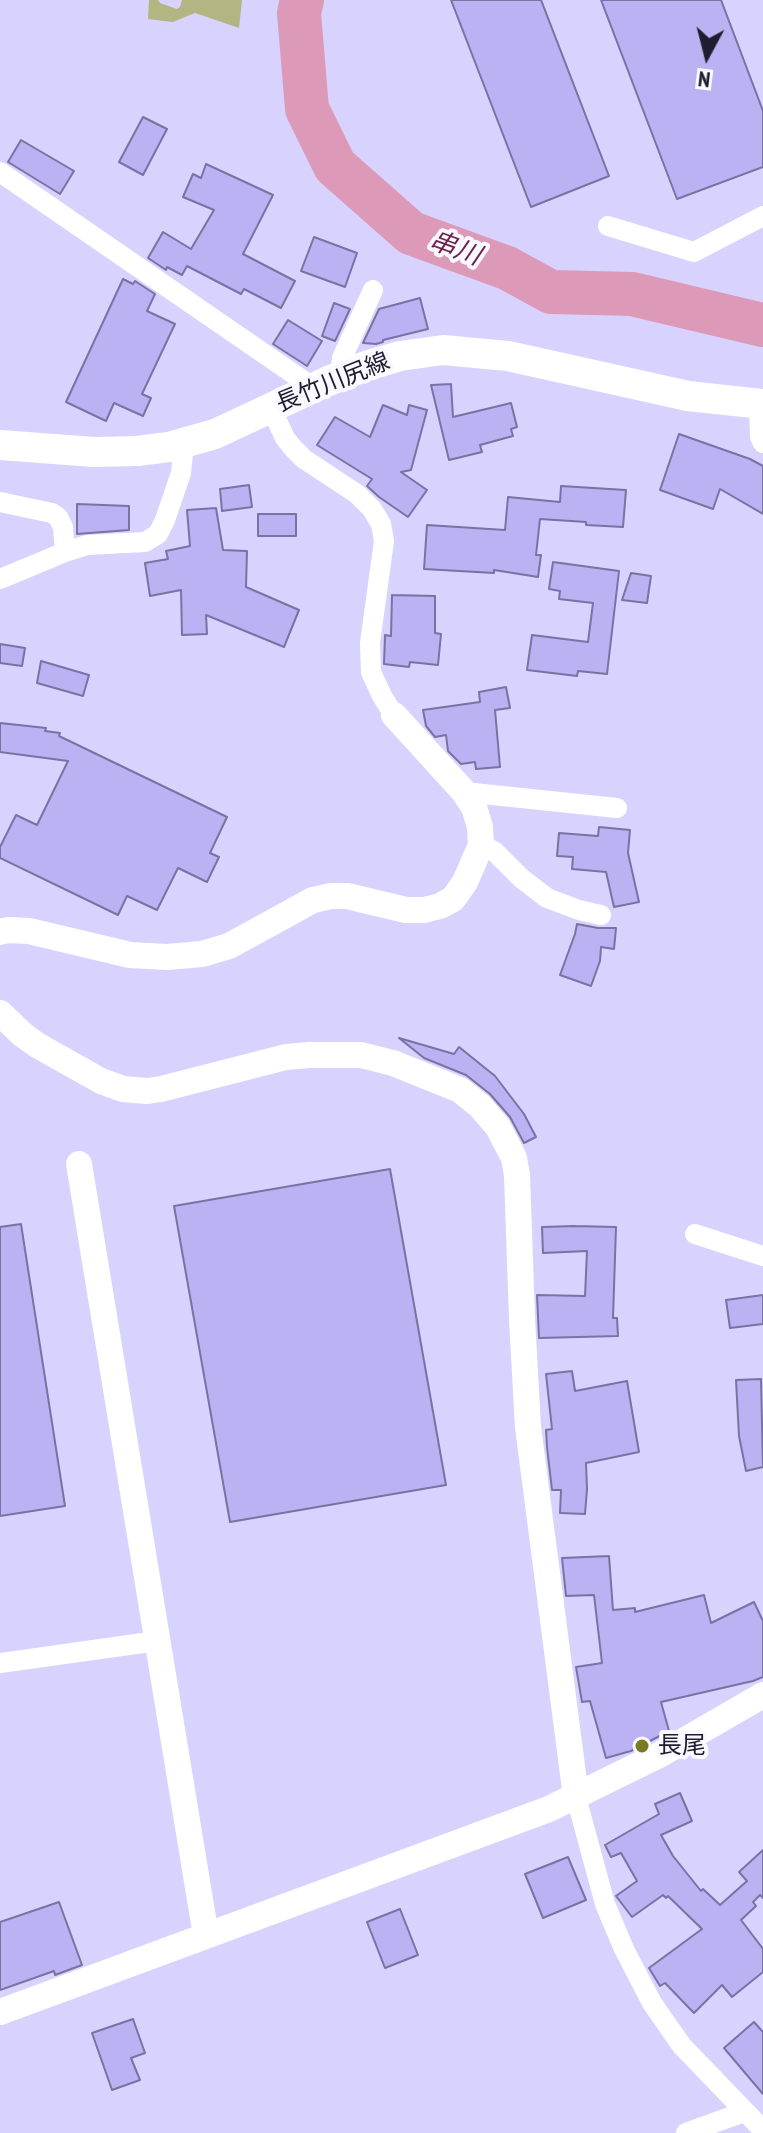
<!DOCTYPE html>
<meta charset="utf-8">
<style>
body{margin:0}
#map{position:relative;width:763px;height:2133px;overflow:hidden;background:#d8d3fe;font-family:"PT Sans Narrow",sans-serif}
canvas{display:block}
.north{position:absolute;left:667px;top:16px;width:80px;height:80px;-webkit-text-stroke:6px #faf9ff;paint-order:stroke;rotate:187deg;font-size:22px;font-weight:700;line-height:32px;text-align:center;color:#1f1c2f}
.north::after{content:'';display:block;margin:auto;width:28px;height:36px;background:#1f1c2f;clip-path:polygon(50% 0,100% 100%,50% 72%,0 100%)}
</style>
<div id="map">
<canvas width="763" height="2133"></canvas>
<div class="north">N</div>
</div>
<script>
const ctx = document.querySelector('canvas').getContext('2d');
ctx.lineJoin = 'round';
function fillPath(path, color) {
  ctx.fillStyle = color;
  ctx.fill(path, 'evenodd');
}
function toPath(rows) {
  const path = new Path2D();
  for (const r of rows) {
    path.moveTo(r[0], r[1]);
    for (let i = 2; i < r.length; i += 2) path.lineTo(r[i], r[i + 1]);
  }
  return path;
}
function stroke(path, color, width, dash) {
  ctx.strokeStyle = color;
  ctx.lineWidth = width;
  ctx.lineCap = dash ? 'butt' : 'round';
  ctx.setLineDash(dash || []);
  ctx.stroke(path);
}
function label(font, color, halo, rows, align = 'center') {
  ctx.font = font + ' "PT Sans Narrow","Noto Sans JP",sans-serif';
  ctx.lineWidth = 8;
  ctx.setLineDash([]);
  ctx.textBaseline = 'middle';
  ctx.strokeStyle = halo;
  ctx.fillStyle = color;
  for (const [text, x, y, turn = 0] of rows) {
    ctx.save();
    ctx.translate(x, y);
    ctx.rotate((+turn || 0) * Math.PI / 180);
    ctx.textAlign = isNaN(turn) ? turn : align;
    if (halo) ctx.strokeText(text, 0, 0);
    ctx.fillText(text, 0, 0);
    ctx.restore();
  }
}
fillPath(toPath([
 [149,0,158,0,160,3,177,9,180,7,182,0,242,0,239,28,195,13,173,22,148,19]
]), '#b3b682');
stroke(toPath([
 [302,0,299,13,307,109,335,166,411,233,507,268,551,292,632,294,763,325]
]), '#dd99b8', 44);
const building = toPath([
 [451,0,541,0,609,176,531,207,451,0],
 [601,0,721,0,763,111,763,167,677,199,601,0],
 [143,117,167,129,143,175,119,162,143,117],
 [21,140,74,171,60,194,8,162,21,140],
 [206,164,273,195,243,254,295,281,281,308,244,289,241,294,187,266,182,275,167,267,166,270,148,258,163,232,191,249,214,210,183,197,193,174,201,178,206,164],
 [314,237,357,253,345,287,301,271,314,237],
 [123,279,133,284,135,281,155,294,147,311,175,324,142,394,151,398,143,416,114,403,106,421,66,402,123,279],
 [420,298,428,329,383,340,383,342,376,344,363,343,379,309,420,298],
 [334,303,350,309,335,341,322,336,334,303],
 [288,320,322,341,307,366,273,344,288,320],
 [451,384,453,417,511,403,517,427,511,429,513,436,480,445,482,452,449,460,431,385,451,384],
 [383,405,407,415,409,405,427,410,411,470,401,472,427,490,408,517,379,497,367,486,372,479,317,445,335,417,370,437,383,405],
 [679,434,750,459,763,466,763,514,720,489,713,509,660,490,679,434],
 [249,485,252,507,222,511,220,489,249,485],
 [561,486,626,490,623,527,586,525,586,522,540,519,536,555,541,555,538,577,494,570,494,573,424,569,427,525,505,530,508,497,560,502,561,486],
 [77,504,129,506,129,530,77,534,77,504],
 [216,508,223,550,247,551,246,587,299,610,284,647,206,615,207,634,182,635,181,590,150,596,145,563,168,559,166,551,190,546,187,510,216,508],
 [258,514,296,514,296,536,258,536,258,514],
 [553,562,619,571,607,674,578,671,577,676,527,670,532,635,588,642,593,603,559,599,560,591,549,589,553,562],
 [631,573,651,576,647,603,622,600,631,573],
 [392,595,435,596,435,633,441,634,438,665,410,662,409,667,384,664,385,635,391,636,392,595],
 [0,644,25,648,22,666,0,663,0,644],
 [41,661,89,675,83,696,37,683,41,661],
 [506,687,510,708,495,710,500,767,476,769,475,762,461,764,448,751,446,735,435,737,426,726,423,710,480,702,479,692,506,687],
 [0,723,46,728,45,731,60,733,59,736,227,817,210,853,219,857,207,882,178,868,157,910,127,896,118,915,0,858,0,847,16,815,37,825,68,761,0,752,0,723],
 [599,827,630,830,628,853,639,902,614,907,606,872,572,869,573,857,557,856,559,833,598,836,599,827],
 [577,924,598,928,616,928,614,949,601,947,600,961,591,986,560,975,575,934,577,924],
 [399,1038,454,1054,459,1047,495,1076,524,1114,536,1137,524,1143,510,1117,490,1094,466,1075,424,1058,399,1038],
 [390,1169,446,1485,230,1522,174,1206,390,1169],
 [21,1224,65,1506,0,1516,0,1227,21,1224],
 [575,1226,616,1227,613,1318,617,1318,618,1336,539,1338,537,1295,585,1296,587,1251,543,1253,542,1227,575,1226],
 [763,1295,763,1324,730,1328,726,1300,763,1295],
 [572,1371,575,1391,627,1381,639,1452,586,1463,587,1489,585,1514,560,1513,561,1490,552,1490,547,1447,546,1430,552,1429,546,1374,572,1371],
 [761,1379,763,1467,746,1471,739,1436,736,1380,761,1379],
 [609,1556,613,1610,635,1608,635,1612,704,1595,711,1623,754,1602,763,1621,763,1677,753,1681,661,1702,669,1731,631,1751,606,1758,590,1701,582,1702,576,1667,602,1663,594,1595,566,1596,562,1558,609,1556],
 [680,1793,692,1821,661,1835,673,1856,701,1891,703,1889,720,1905,747,1881,739,1872,763,1850,763,1898,760,1895,753,1902,756,1906,741,1920,763,1949,763,1972,732,1997,722,1985,694,2013,665,1983,660,1986,649,1968,702,1929,668,1896,666,1898,663,1895,632,1917,616,1896,637,1881,621,1853,611,1857,605,1845,659,1814,655,1804,680,1793],
 [568,1857,586,1900,543,1918,525,1874,568,1857],
 [59,1902,82,1965,55,1975,54,1971,0,1990,0,1922,59,1902],
 [400,1909,418,1955,385,1968,367,1922,400,1909],
 [133,2019,145,2053,131,2058,140,2080,112,2090,92,2033,133,2019],
 [754,2022,763,2032,763,2094,724,2048,754,2022]
]);
fillPath(building, '#bbb2f3');
stroke(building, '#7972a3', 2);
stroke(toPath([
 [0,172,314,388],
 [608,226,694,252,763,216],
 [340,376,342,358,373,290],
 [759,404,760,437,763,443],
 [271,408,285,438,293,448,304,459,357,494,372,509,381,524,384,541,370,643,371,672,382,696,394,715],
 [0,502,52,513,58,517,63,527,65,552,87,545,145,542,158,534,165,520,181,473,184,443],
 [0,579,65,552],
 [464,792,617,808],
 [481,845,494,851,521,878,547,898,579,910,601,915],
 [695,1234,763,1256],
 [0,1663,157,1641],
 [576,1797,605,1904,624,1949,652,2003,682,2046,763,2130],
 [686,2133,744,2112]
]), '#fff', 20);
stroke(toPath([
 [0,932,8,930,29,931,130,955,167,957,202,954,229,946,313,900,331,896,347,896,406,910,424,910,440,906,453,899,465,882,481,845,480,827,474,807,464,792,394,715],
 [0,1013,23,1035,37,1045,101,1081,123,1089,147,1091,161,1089,286,1057,309,1055,361,1055,393,1063,460,1090,480,1106,498,1127,514,1158,517,1175,522,1319,528,1427,576,1797],
 [79,1164,206,1936],
 [0,2012,549,1809,661,1754,763,1695]
]), '#fff', 26);
stroke(toPath([
 [0,445,94,452,137,451,169,447,215,434,326,382,366,366,400,356,443,350,508,356,688,396,763,404]
]), '#fff', 30);
for (const [x, y, r, color] of [
 [642,1746,8,"#797b23"]
]) {
  const dot = new Path2D();
  dot.arc(x, y, r, 0, 2 * Math.PI);
  ctx.fillStyle = color;
  ctx.fill(dot);
  stroke(dot, '#faf9ff', 3);
}
label('24px', '#1f1c2f', '#faf9ff', [
 ["長竹川尻線",333,383,-22]
]);
label('24px', '#1f1c2f', '#faf9ff', [
 ["長尾",658,1746]
], 'left');
label('italic 26px', '#6f1f4b', '#faf9ff', [
 ["串川",455,249,20]
]);
</script>
